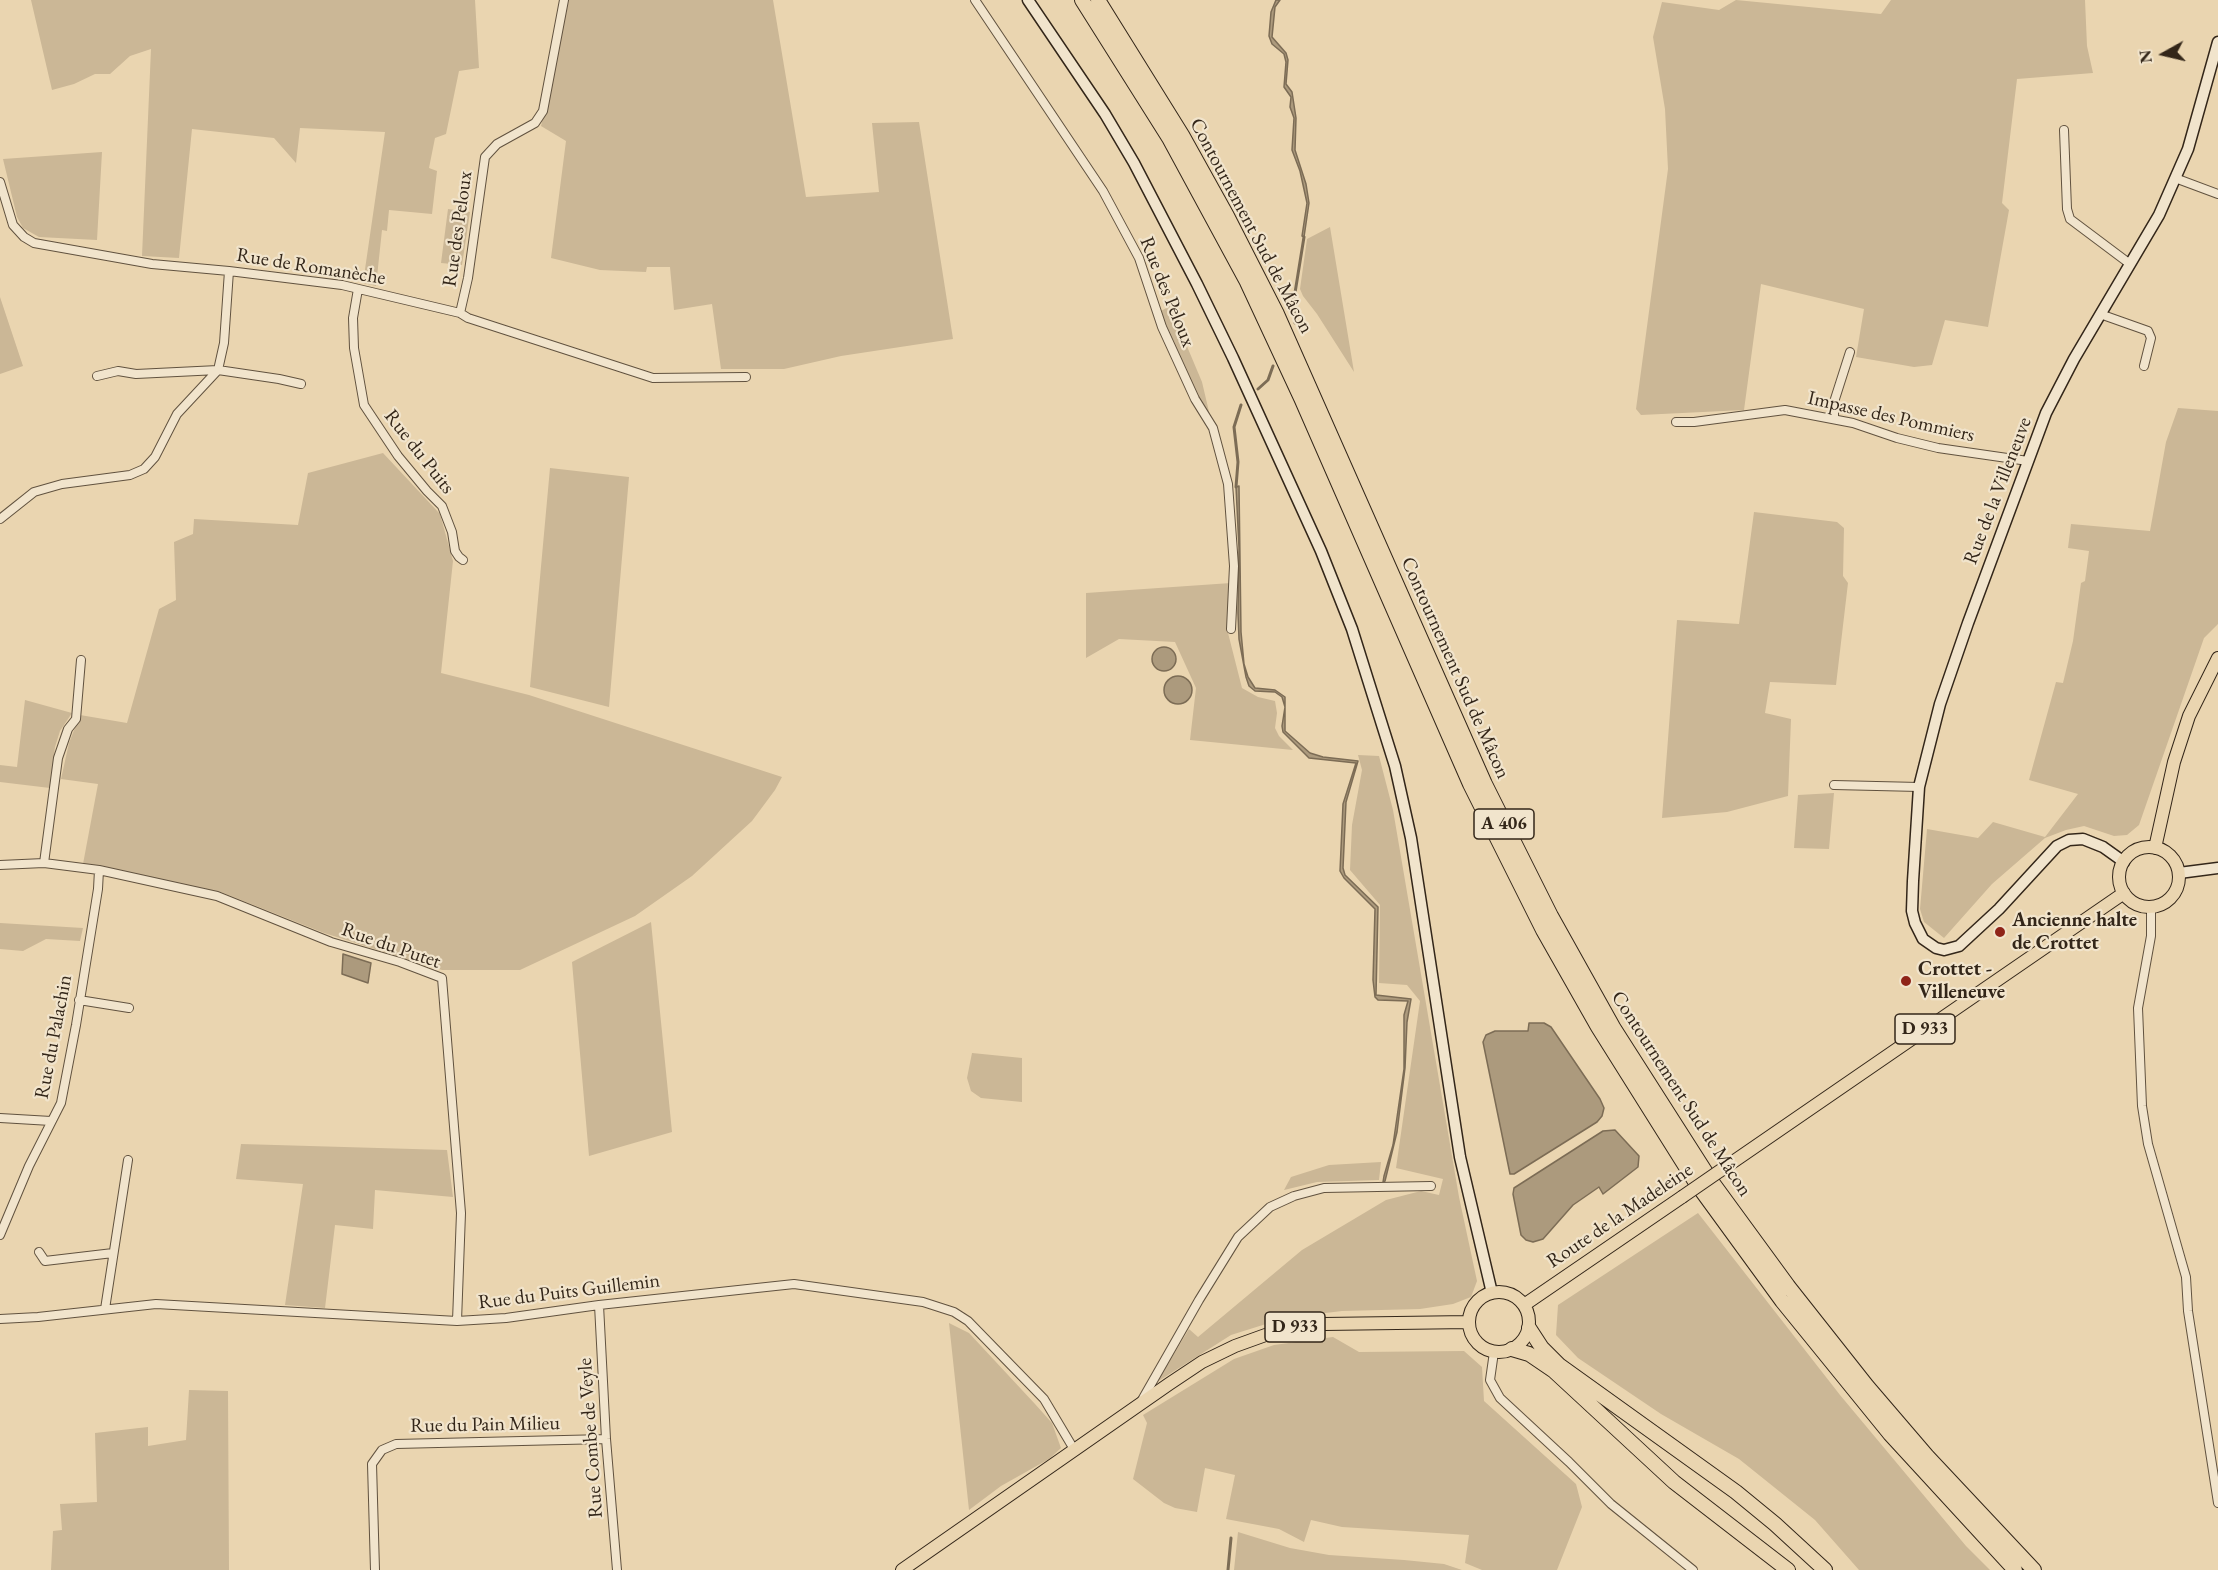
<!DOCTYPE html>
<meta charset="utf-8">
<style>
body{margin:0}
#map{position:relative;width:2218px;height:1570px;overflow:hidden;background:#ead5b0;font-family:"EB Garamond",serif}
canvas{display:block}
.north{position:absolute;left:2134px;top:24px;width:60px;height:60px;-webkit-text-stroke:4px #f1e4cc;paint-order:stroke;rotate:262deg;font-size:16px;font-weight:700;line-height:24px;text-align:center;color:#332619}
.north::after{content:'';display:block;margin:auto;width:21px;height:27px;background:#332619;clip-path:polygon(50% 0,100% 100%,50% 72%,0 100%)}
</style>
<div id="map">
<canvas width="2218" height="1570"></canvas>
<div class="north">N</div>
</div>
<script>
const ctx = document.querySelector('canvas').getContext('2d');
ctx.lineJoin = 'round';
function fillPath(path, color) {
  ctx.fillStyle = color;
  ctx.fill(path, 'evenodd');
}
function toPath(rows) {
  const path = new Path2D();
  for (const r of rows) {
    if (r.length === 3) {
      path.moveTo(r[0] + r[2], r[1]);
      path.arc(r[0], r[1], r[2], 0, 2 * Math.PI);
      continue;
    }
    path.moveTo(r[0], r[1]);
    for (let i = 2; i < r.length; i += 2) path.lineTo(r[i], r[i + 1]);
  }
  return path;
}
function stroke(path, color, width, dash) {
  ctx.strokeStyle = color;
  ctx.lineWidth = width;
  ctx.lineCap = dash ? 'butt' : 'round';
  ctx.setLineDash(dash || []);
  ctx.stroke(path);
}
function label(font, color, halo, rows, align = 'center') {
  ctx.font = font + ' "EB Garamond",serif';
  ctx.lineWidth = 4.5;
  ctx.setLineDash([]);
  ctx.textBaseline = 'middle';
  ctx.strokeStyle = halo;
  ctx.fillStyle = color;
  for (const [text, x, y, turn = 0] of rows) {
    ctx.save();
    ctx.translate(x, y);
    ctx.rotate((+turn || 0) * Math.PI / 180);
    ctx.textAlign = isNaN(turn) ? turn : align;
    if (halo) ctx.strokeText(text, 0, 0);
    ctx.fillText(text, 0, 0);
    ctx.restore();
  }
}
fillPath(toPath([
 [31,0,475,0,479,68,459,71,446,134,435,138,429,168,437,171,432,214,389,210,387,231,382,230,376,286,363,283,385,132,300,128,296,163,274,138,192,129,179,258,142,256,151,49,130,56,110,74,95,74,74,84,52,90],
 [569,0,773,0,806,197,879,192,872,123,919,122,953,339,841,356,784,369,721,369,712,304,674,310,670,267,647,267,646,272,600,270,551,258,566,141,541,126],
 [1736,0,1881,14,1891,0,2085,0,2087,46,2093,73,2017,79,2002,203,2009,210,1988,327,1945,320,1932,365,1914,367,1856,357,1864,309,1761,284,1744,410,1641,415,1636,409,1668,169,1665,109,1653,37,1662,2,1719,10],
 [102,152,97,240,39,237,23,228,17,217,3,159],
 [448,209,470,212,462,265,441,263],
 [1330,227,1354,372,1317,314,1303,296,1300,289,1307,239],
 [0,297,23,366,0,374],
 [1170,306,1202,382,1210,416,1198,398,1166,326,1161,311],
 [2178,408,2218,411,2218,624,2204,638,2139,825,2127,835,2114,836,2084,826,2066,830,2045,838,1992,884,1944,938,1924,922,1920,909,1927,829,1978,838,1993,822,2045,837,2078,794,2029,780,2056,682,2063,683,2073,641,2081,583,2085,581,2089,551,2068,548,2071,524,2150,531,2166,442],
 [383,453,440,514,453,561,441,673,529,695,782,777,775,790,752,821,692,876,635,916,520,970,442,970,324,933,221,892,83,864,98,784,61,779,69,743,80,715,127,723,159,609,176,600,174,542,193,534,194,519,298,525,308,473],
 [550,468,629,477,609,707,530,687],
 [1754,512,1837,522,1844,528,1843,576,1848,583,1836,685,1770,682,1765,713,1791,719,1788,796,1727,812,1662,818,1677,620,1739,624],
 [1231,583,1227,629,1242,688,1258,697,1275,701,1277,713,1275,728,1279,736,1293,750,1190,740,1196,688,1175,642,1119,639,1086,658,1086,593],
 [25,700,72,713,60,731,55,747,50,788,0,782,0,765,17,767],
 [1358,755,1379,756,1393,810,1459,1197,1477,1281,1471,1297,1453,1304,1420,1309,1342,1311,1285,1318,1231,1335,1157,1382,1189,1329,1198,1337,1302,1250,1386,1200,1421,1191,1439,1195,1443,1179,1396,1168,1420,1001,1407,985,1379,983,1380,905,1350,870,1352,825,1362,770],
 [1834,793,1829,849,1794,848,1798,795],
 [651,922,672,1132,589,1156,572,962],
 [0,923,83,928,80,941,46,939,23,951,0,949],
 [972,1053,1022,1058,1022,1102,981,1098,971,1091,967,1078],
 [241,1144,447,1150,453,1197,375,1190,373,1229,335,1225,325,1308,285,1305,303,1184,236,1179],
 [1381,1162,1379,1180,1317,1182,1284,1190,1291,1177,1329,1165],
 [1698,1213,1840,1395,1966,1546,1990,1570,1859,1570,1815,1520,1739,1459,1661,1414,1578,1358,1556,1335,1558,1305],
 [949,1323,969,1333,1035,1404,1052,1423,1061,1448,1049,1459,1001,1486,969,1510],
 [1333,1337,1359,1352,1464,1351,1482,1367,1484,1401,1576,1484,1582,1507,1557,1570,1482,1570,1465,1563,1469,1535,1342,1527,1311,1520,1304,1542,1279,1529,1226,1519,1235,1475,1205,1468,1197,1512,1175,1508,1164,1503,1133,1479,1147,1423,1143,1415,1234,1359,1274,1345],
 [189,1390,228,1391,229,1570,51,1570,53,1531,62,1530,60,1504,97,1502,95,1433,148,1427,148,1446,186,1440],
 [1238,1532,1290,1548,1329,1555,1404,1560,1444,1564,1462,1570,1234,1570]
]), '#cbb796');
const water = toPath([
 [1276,0,1280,0,1275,7,1272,37,1286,53,1288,60,1286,84,1292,92,1296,118,1295,150,1306,184,1309,203,1304,237,1302,236,1307,203,1300,171,1292,150,1294,118,1290,107,1291,97,1284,87,1286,62,1284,54,1272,44,1269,36,1271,12,1276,0],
 [1239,486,1241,632,1244,664,1248,677,1255,688,1275,690,1285,697,1285,731,1310,753,1323,757,1358,761,1346,802,1343,868,1345,875,1378,907,1376,995,1411,999,1407,1022,1405,1068,1397,1132,1385,1181,1383,1182,1384,1176,1393,1145,1404,1069,1404,1015,1408,1001,1378,1000,1375,997,1373,980,1375,909,1344,878,1340,871,1343,804,1356,763,1309,758,1283,732,1282,726,1285,707,1282,697,1275,692,1255,691,1249,686,1246,677,1239,639,1238,613,1239,548,1236,487,1239,486],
 [1164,659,12],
 [1178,690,14],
 [343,954,371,963,368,983,342,974,343,954],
 [1529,1023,1544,1023,1551,1027,1600,1099,1604,1108,1602,1116,1597,1122,1514,1174,1510,1174,1483,1042,1486,1035,1495,1031,1528,1031,1529,1023],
 [1615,1130,1639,1156,1638,1167,1603,1194,1599,1187,1573,1205,1543,1239,1533,1242,1526,1240,1521,1235,1513,1194,1514,1188,1603,1131,1615,1130]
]);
fillPath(water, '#ac9a7d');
stroke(water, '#7c6c55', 1.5);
stroke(toPath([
 [1295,323,1294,299,1304,237],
 [1258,389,1268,380,1273,366],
 [1236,487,1238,462,1234,427,1241,405],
 [1228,1570,1231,1538]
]), '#7c6c55', 3);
const street = toPath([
 [975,0,1103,191,1139,258,1162,327,1195,399,1213,428,1228,484,1234,566,1231,629],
 [2064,130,2067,209,2070,219,2130,264],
 [2175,178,2218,194],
 [0,182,13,225,24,237,34,243,152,264,229,271,342,285,460,313,468,318,653,378,746,377],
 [358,289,353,318,354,348,364,405,398,456,427,491,442,506,452,532,455,551,459,557,463,560],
 [460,313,468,278,485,157,497,144,535,123,543,111,564,0],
 [2100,314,2148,331,2151,338,2144,366],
 [97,376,118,371,136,374,218,370,279,379,301,384],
 [1834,418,1834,402,1850,352],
 [1676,422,1694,422,1785,410,1853,423,1897,438,1938,448,2028,461],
 [0,519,34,492,62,484,130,475,144,469,155,457,177,414,218,370,224,343,229,271],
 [1834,785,1919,787],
 [44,863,58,758,68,729,76,719,81,660],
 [0,865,44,863,99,870,217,896,331,942,400,962,442,978,461,1213,457,1321],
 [2151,907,2151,936,2138,1008,2142,1106,2148,1144,2186,1277,2188,1311,2218,1503],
 [79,1000,129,1008],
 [0,1118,51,1121],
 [0,1235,29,1166,61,1103,76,1025,98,889,99,870],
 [39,1252,45,1261,113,1253],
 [599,1305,606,1439,617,1570],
 [105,1309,128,1160],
 [0,1319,38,1317,156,1304,457,1321,506,1318,599,1305,794,1284,923,1302,954,1312,968,1321,1044,1399,1075,1451],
 [1494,1352,1490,1380,1500,1398,1569,1462,1611,1504,1693,1570],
 [1142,1400,1199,1300,1238,1237,1270,1207,1294,1196,1324,1188,1431,1186],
 [375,1570,372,1464,382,1450,396,1444,606,1439]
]);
const secondary = toPath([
 [1028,0,1105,114,1134,163,1197,284,1233,358,1321,551,1352,629,1395,766,1411,838,1460,1157,1492,1293],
 [2124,862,2103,847,2083,839,2069,840,2057,846,1999,909,1959,946,1944,950,1936,948,1923,939,1915,923,1912,911,1913,881,1919,787,1940,704,1968,623,2046,413,2074,359,2159,215,2188,149,2218,42],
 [2179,873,2218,868]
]);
const primary = toPath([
 [2149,877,30],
 [2155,848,2174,762,2189,716,2218,658],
 [1727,1166,2124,893],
 [1499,1322,30],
 [1524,1305,1682,1197],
 [902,1570,1169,1384,1202,1362,1235,1346,1271,1333,1324,1324,1469,1322]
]);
const highway = toPath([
 [1082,0,1169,138,1247,282,1301,398,1470,784,1543,930,1598,1027,1696,1183,1782,1301,1890,1434,2015,1570],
 [1098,0,1182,135,1227,216,1277,314,1485,784,1551,916,1613,1027,1712,1182,1788,1286,1867,1386,1927,1456,2034,1570],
 [1529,1328,1542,1348,1559,1365,1736,1492,1775,1524,1825,1570],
 [1512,1349,1529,1354,1554,1371,1674,1482,1788,1570]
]);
stroke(street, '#61523f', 10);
stroke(secondary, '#332619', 13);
stroke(primary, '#332619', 14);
stroke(highway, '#332619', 16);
stroke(street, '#f1e4cc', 8);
stroke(secondary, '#f1e4cc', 10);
stroke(primary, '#ead5b0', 12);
stroke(highway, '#ead5b0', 14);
const primaryBridge = toPath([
 [1682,1197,1727,1166]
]);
stroke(primaryBridge, '#332619', 14, []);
stroke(primaryBridge, '#ead5b0', 12);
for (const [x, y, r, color] of [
 [2000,932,6,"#8f2418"],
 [1906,981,6,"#8f2418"]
]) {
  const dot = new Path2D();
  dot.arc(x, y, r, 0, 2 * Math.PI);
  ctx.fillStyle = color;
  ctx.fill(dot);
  stroke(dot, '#f1e4cc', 2);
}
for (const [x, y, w] of [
 [1504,824,60],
 [1925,1029,60],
 [1295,1327,60]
]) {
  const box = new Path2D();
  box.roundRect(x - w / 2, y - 15, w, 30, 4.5);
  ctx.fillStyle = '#f1e4cc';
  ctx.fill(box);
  stroke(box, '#332619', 1.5);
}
label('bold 18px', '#332619', null, [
 ["A 406",1504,824],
 ["D 933",1925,1029],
 ["D 933",1295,1327]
]);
label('20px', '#332619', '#f1e4cc', [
 ["Contournement Sud de Mâcon",1251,226,62],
 ["Rue des Peloux",458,229,-82],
 ["Rue de Romanèche",311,267,9],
 ["Rue des Peloux",1167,292,68],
 ["Impasse des Pommiers",1891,417,13],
 ["Rue du Puits",419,452,52],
 ["Rue de la Villeneuve",1998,491,-69],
 ["Contournement Sud de Mâcon",1455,668,66],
 ["Rue du Putet",391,946,19],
 ["Rue du Palachin",54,1037,-79],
 ["Contournement Sud de Mâcon",1681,1094,57],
 ["Route de la Madeleine",1620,1216,-34],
 ["Rue du Puits Guillemin",569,1292,-7],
 ["Rue du Pain Milieu",485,1425,-1],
 ["Rue Combe de Veyle",591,1438,-94]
]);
label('bold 20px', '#332619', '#f1e4cc', [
 ["Ancienne halte",2012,921],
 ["de Crottet",2012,944],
 ["Crottet -",1918,970],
 ["Villeneuve",1918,993]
], 'left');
</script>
